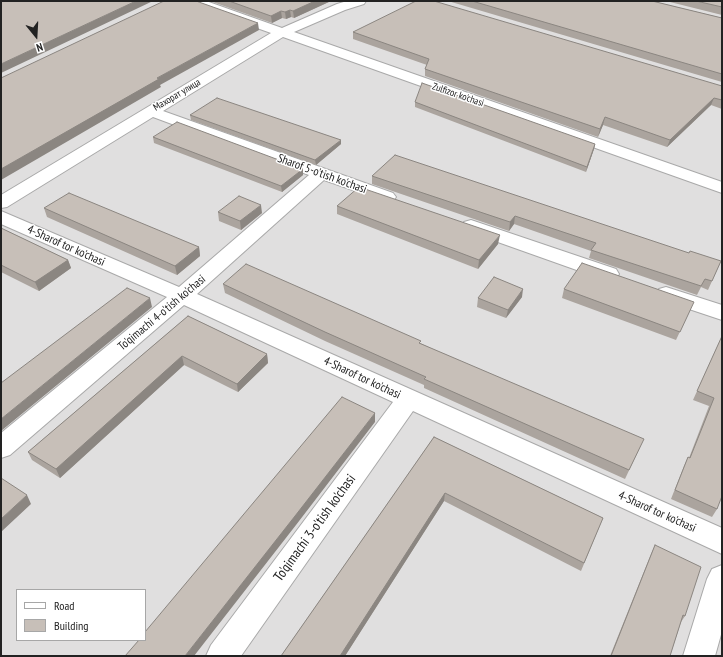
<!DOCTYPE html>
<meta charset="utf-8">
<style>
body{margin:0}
#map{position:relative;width:723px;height:657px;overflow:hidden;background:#f2efe9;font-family:"PT Sans Narrow",sans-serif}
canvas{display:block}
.frame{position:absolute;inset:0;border:2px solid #222;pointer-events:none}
.legend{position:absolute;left:16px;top:589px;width:130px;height:52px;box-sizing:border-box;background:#fff;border:1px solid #a7a7a7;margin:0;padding:5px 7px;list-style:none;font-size:12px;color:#222}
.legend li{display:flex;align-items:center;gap:8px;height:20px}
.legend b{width:20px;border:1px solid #a7a7a7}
.north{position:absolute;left:16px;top:16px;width:40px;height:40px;-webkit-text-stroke:3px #fff;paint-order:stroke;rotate:162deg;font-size:11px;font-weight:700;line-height:16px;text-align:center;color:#222}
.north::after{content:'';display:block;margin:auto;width:14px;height:18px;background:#222;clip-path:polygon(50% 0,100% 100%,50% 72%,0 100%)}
</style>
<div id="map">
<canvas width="723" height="657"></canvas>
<div class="frame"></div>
<ul class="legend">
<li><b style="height:5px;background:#fff"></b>Road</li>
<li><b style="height:11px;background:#c7bfb8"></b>Building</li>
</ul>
<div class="north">N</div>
</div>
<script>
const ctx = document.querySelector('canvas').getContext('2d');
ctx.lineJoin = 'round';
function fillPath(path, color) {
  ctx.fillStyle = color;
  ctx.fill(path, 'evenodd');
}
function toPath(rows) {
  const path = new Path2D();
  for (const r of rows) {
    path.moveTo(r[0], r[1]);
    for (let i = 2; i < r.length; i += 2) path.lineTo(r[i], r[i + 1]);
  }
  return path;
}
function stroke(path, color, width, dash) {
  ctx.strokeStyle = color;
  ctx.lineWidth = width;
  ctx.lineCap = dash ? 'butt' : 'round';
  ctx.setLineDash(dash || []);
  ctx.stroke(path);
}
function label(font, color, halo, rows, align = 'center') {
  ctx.font = font + ' "PT Sans Narrow",sans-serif';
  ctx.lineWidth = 3;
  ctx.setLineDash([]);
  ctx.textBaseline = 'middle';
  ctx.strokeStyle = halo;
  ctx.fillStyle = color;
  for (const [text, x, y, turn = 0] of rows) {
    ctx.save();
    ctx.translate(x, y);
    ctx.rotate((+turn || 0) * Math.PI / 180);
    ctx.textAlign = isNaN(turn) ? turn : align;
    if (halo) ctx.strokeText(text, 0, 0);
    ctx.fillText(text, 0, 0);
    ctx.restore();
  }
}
fillPath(toPath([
 [1,1,722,1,722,656,1,656],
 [17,590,145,590,145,640,17,640]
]), '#e0dfdf');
const minor = toPath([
 [188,1,206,1,282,28,337,4,347,1,366,1,364,4,345,10,294,32,722,182,722,193,283,37,163,111,393,193,396,197,393,201,387,202,324,180,197,294,722,528,722,554,413,411,241,656,206,656,211,645,393,402,184,305,10,455,1,458,1,433,167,297,1,224,1,211,179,287,309,175,153,117,7,207,1,208,1,195,271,33,190,4,188,1],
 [471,220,616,269,619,274,616,279,609,281,602,279,464,230,462,226,464,222,471,220],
 [666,287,722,305,722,320,659,299,656,294,659,289,666,287],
 [722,565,722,631,715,656,683,656,707,579,712,569,722,565]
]);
stroke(minor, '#a9a9a9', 2);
fillPath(minor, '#fff');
fillPath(toPath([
 [210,1,331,1,294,18,291,17,286,19,282,18,272,23],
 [448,1,652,1,722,18,722,82],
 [666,1,722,1,722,15],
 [353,32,722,86,722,109,711,105,667,147,603,125,598,137,425,76,425,69,427,65,353,39],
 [415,102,595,144,594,149,586,172,415,107],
 [190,115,341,144,316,165,191,120],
 [153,137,303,169,303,175,282,192,154,143],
 [372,176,689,253,721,261,708,290,701,287,697,295,589,258,591,251,514,224,509,231,372,184],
 [337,206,498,244,478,269,337,214],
 [44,208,199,247,200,256,177,275,47,217],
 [218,212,262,213,241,230,219,221],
 [1,228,68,260,71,268,39,291,1,272],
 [223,284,420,343,640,447,625,479,424,388,424,385,325,341,225,293],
 [564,289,690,310,676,340,562,298],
 [522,297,506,318,477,307,478,298],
 [188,316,267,354,268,363,238,392,184,365,60,478,32,460,28,452],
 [722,336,717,509,712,517,671,499,684,466,688,457,689,458,709,406,693,400],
 [434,437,603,518,581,571,444,501,345,656,281,656],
 [655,545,685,616,681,622,670,656,610,656,651,554]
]), '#aba49e');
fillPath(toPath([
 [136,1,153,1,1,73,1,64],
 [315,1,331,1,294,18,293,11],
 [290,10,291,17,286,19,285,12],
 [281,11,282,18,272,23,271,16],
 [258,23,259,30,160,85,161,87,1,180,1,169,157,78],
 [714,98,711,105,667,147,670,140],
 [605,117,603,125,598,137,600,129],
 [341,140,341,144,316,165,315,160],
 [595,144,594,149,586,172,587,167],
 [303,169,303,175,282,192,281,186],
 [261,205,262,213,241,230,240,221],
 [515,216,514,224,509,231,510,222],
 [500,235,498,244,478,269,479,260],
 [199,247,200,256,177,275,175,266],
 [68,260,71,268,39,291,35,282],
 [523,289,522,297,506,318,508,310],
 [150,298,152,307,1,431,1,419],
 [267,354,268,363,238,392,237,384],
 [182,356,184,365,60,478,56,469],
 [375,413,375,422,296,525,194,656,185,656],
 [445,493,444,501,345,656,340,656],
 [27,495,31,504,1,532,1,519]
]), '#8b8681');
const building = toPath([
 [1,1,136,1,1,64,1,1],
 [164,1,196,1,258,23,157,78,159,79,1,169,1,78,164,1],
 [229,1,315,1,293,11,290,10,285,12,281,11,271,16,229,1],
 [416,1,434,1,722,86,722,100,714,98,670,140,605,117,600,129,425,69,429,59,353,32,416,1],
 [472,1,652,1,722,18,722,74,472,1],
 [696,1,722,1,722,7,696,1],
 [422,83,595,144,587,167,415,102,422,83],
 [217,98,341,140,315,160,190,115,217,98],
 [177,122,303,169,281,186,153,137,177,122],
 [395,155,689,253,690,251,721,261,712,281,705,279,701,286,591,250,596,243,515,216,510,222,372,176,395,155],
 [359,187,500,235,479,260,337,206,359,187],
 [69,193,199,247,175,266,44,208,69,193],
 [239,196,261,205,240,221,218,212,239,196],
 [1,228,68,260,35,282,1,265,1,228],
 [582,263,694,302,680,332,564,289,582,263],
 [246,264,421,341,419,343,644,439,629,470,424,379,426,377,325,332,223,284,246,264],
 [494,277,523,289,508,310,478,298,494,277],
 [127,288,150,298,1,419,1,383,127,288],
 [188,316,267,354,237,384,182,356,56,469,28,452,188,316],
 [722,336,722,496,717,509,675,490,688,457,690,458,714,398,697,391,722,336],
 [342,397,375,413,295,516,185,656,125,656,139,640,145,640,145,632,342,397],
 [434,437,603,518,584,563,445,493,340,656,281,656,434,437],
 [1,478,27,495,1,519,1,478],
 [655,545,701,567,685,616,683,615,670,656,611,656,655,545]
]);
fillPath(building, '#c7bfb8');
stroke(building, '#8b8681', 1);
label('10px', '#222', '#fff', [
 ["Махорат улица",177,95,-31],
 ["Zulfizor ko'chasi",458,95,19]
]);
label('12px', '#222', '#fff', [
 ["Sharof 5-o'tish ko'chasi",322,174,20],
 ["4-Sharof tor ko'chasi",66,246,24],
 ["To'qimachi 4-o'tish ko'chasi",162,313,-40],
 ["4-Sharof tor ko'chasi",362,378,25],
 ["4-Sharof tor ko'chasi",657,512,24]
]);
label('14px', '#222', '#fff', [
 ["To'qimachi 3-o'tish ko'chasi",315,528,-54]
]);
</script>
